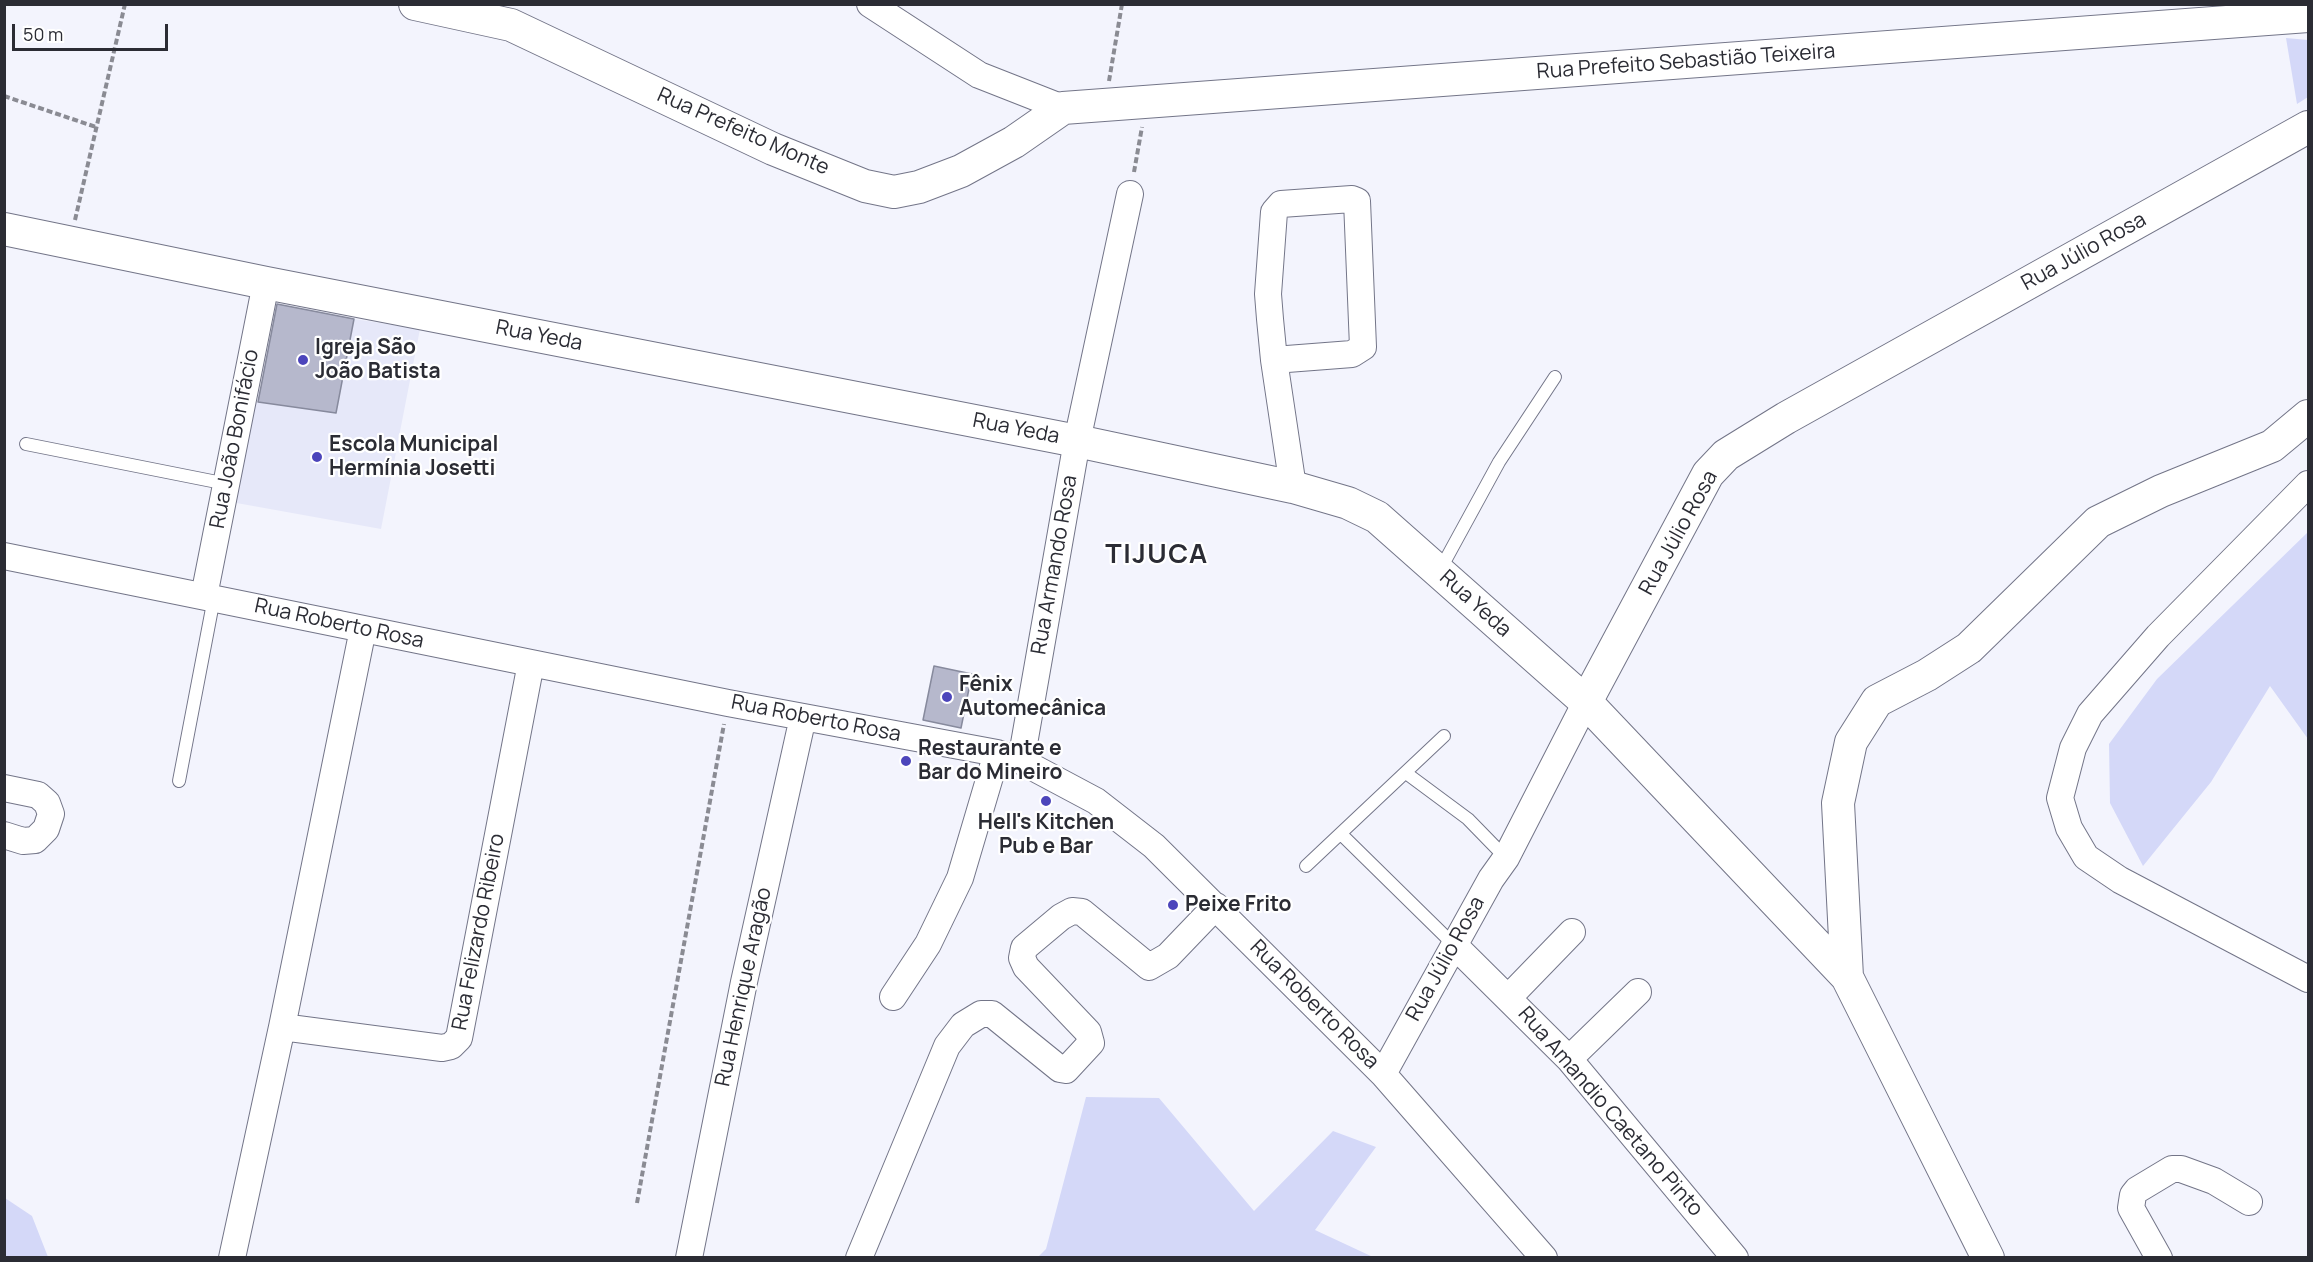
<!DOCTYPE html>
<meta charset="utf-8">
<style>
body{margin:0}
#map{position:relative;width:2313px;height:1262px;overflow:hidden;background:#f3f4fd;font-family:Manrope,sans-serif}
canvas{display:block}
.frame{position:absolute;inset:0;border:6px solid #2b2c34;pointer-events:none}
.scale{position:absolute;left:12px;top:24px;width:156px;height:27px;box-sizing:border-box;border:3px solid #2b2c34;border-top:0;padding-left:8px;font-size:18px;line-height:21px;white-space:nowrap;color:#2b2c34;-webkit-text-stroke:4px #fff;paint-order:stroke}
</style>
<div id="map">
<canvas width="2313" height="1262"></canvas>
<div class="frame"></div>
<div class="scale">50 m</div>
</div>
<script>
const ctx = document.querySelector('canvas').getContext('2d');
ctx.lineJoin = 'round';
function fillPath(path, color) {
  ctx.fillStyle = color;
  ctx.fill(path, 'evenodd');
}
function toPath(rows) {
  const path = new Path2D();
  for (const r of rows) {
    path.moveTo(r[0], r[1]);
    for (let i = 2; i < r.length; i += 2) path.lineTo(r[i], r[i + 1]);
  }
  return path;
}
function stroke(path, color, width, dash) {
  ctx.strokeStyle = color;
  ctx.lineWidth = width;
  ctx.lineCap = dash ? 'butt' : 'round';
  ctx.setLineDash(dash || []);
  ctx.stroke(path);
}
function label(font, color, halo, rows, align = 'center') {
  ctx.font = font + ' Manrope,sans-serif';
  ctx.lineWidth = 4.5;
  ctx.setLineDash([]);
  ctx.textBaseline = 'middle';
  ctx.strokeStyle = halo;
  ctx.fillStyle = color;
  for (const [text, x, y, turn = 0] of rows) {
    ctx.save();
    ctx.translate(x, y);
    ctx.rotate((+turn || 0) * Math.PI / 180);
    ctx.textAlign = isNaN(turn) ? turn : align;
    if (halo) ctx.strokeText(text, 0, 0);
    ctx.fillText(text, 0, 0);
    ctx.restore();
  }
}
fillPath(toPath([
 [354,319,420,329,381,529,231,502,250,401,336,413]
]), '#e6e8f9');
fillPath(toPath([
 [2286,38,2308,40,2308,97,2297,104],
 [2308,532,2308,739,2270,686,2211,782,2143,866,2110,803,2109,744,2157,679],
 [1086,1097,1159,1098,1254,1211,1333,1131,1376,1147,1315,1230,1373,1257,1038,1257,1046,1249],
 [5,1198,32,1216,48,1257,5,1257]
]), '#d4d8f8');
const building = toPath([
 [277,304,354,319,336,413,258,402,277,304],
 [934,666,972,674,961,728,923,720,934,666]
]);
fillPath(building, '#b6b8cc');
stroke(building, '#878a9d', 1.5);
const service = toPath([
 [26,444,227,484],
 [1440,570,1499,462,1555,377],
 [1406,773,1468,819,1506,858],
 [179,781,214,598],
 [1341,834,1454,945],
 [1306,866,1444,736]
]);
const minor = toPath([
 [870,4,979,75,1063,108],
 [1274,360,1352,354,1363,347,1357,201,1352,199,1281,204,1274,212,1268,294,1270,319,1274,360,1293,487],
 [2308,484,2158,636,2090,714,2073,748,2060,798,2069,828,2086,857,2120,880,2308,979],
 [4,556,728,703,997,753,1021,761,1096,801,1154,846,1383,1074,1544,1258],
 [204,596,266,283],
 [1021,761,1077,441,1130,194],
 [4,788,38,795,47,803,51,814,46,829,35,840,23,841,4,835],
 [1454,945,1569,1059,1735,1258],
 [893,997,928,944,960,878,997,753],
 [1509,997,1572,932],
 [282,1027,363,629],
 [1569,1059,1638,992],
 [1383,1074,1491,879,1506,858,1586,702],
 [232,1258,282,1027,442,1048,451,1046,459,1038,531,663],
 [689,1258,744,982,803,717],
 [859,1258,947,1046,963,1025,981,1014,992,1014,1060,1069,1066,1070,1091,1043,1088,1032,1026,967,1022,958,1024,948,1061,917,1072,911,1082,912,1149,967,1168,956,1216,906],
 [2159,1258,2131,1208,2133,1195,2137,1190,2172,1169,2181,1169,2214,1181,2249,1202]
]);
const tertiary = toPath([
 [415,4,511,25,773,149,865,186,894,192,919,187,961,171,1014,142,1063,108,2308,16],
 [4,229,266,283,1077,441,1293,487,1348,503,1377,517,1586,702,1847,977],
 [1586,702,1708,474,1726,455,1786,418,2308,127],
 [1988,1258,1847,977,1838,803,1851,742,1877,701,1927,675,1969,648,2098,522,2161,491,2272,446,2308,416]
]);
stroke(service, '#737588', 14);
stroke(minor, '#737588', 28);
stroke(tertiary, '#737588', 34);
stroke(toPath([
 [1109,81,1122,4],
 [4,96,96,127],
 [1134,172,1142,127],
 [75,220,125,4],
 [637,1203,724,724]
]), '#8a8b93', 4, [6, 3]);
stroke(service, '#fff', 12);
stroke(minor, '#fff', 26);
stroke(tertiary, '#fff', 32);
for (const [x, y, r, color] of [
 [303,360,6,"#4c45bb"],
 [317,457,6,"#4c45bb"],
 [947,697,6,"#4c45bb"],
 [906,761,6,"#4c45bb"],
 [1046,801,6,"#4c45bb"],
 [1173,905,6,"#4c45bb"]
]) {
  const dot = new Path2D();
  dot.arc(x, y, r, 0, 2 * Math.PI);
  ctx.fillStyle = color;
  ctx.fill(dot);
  stroke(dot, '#fff', 2);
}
label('21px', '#2b2c34', '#fff', [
 ["Rua Prefeito Sebastião Teixeira",1686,62,-4],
 ["Rua Prefeito Monte",743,132,24],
 ["Rua Júlio Rosa",2084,252,-29],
 ["Rua Yeda",539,336,11],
 ["Rua Yeda",1016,429,11],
 ["Rua João Bonifácio",235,439,-79],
 ["Rua Júlio Rosa",1679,533,-61],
 ["Rua Armando Rosa",1055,565,-80],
 ["Rua Yeda",1475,604,42],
 ["Rua Roberto Rosa",339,624,12],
 ["Rua Roberto Rosa",816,719,11],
 ["Rua Felizardo Ribeiro",479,932,-79],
 ["Rua Júlio Rosa",1446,959,-61],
 ["Rua Henrique Aragão",744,987,-78],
 ["Rua Roberto Rosa",1314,1005,45],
 ["Rua Amandio Caetano Pinto",1610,1112,49]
]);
label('bold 21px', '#2b2c34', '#fff', [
 ["Igreja São",315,348],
 ["João Batista",315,372],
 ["Escola Municipal",329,445],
 ["Hermínia Josetti",329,469],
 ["Fênix",959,685],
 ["Automecânica",959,709],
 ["Restaurante e",918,749],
 ["Bar do Mineiro",918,773],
 ["Hell's Kitchen",1046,823,"center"],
 ["Pub e Bar",1046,847,"center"],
 ["Peixe Frito",1185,905]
], 'left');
ctx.letterSpacing = '1.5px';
label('bold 27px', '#2b2c34', '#fff', [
 ["TIJUCA",1157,555]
]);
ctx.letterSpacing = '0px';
</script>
